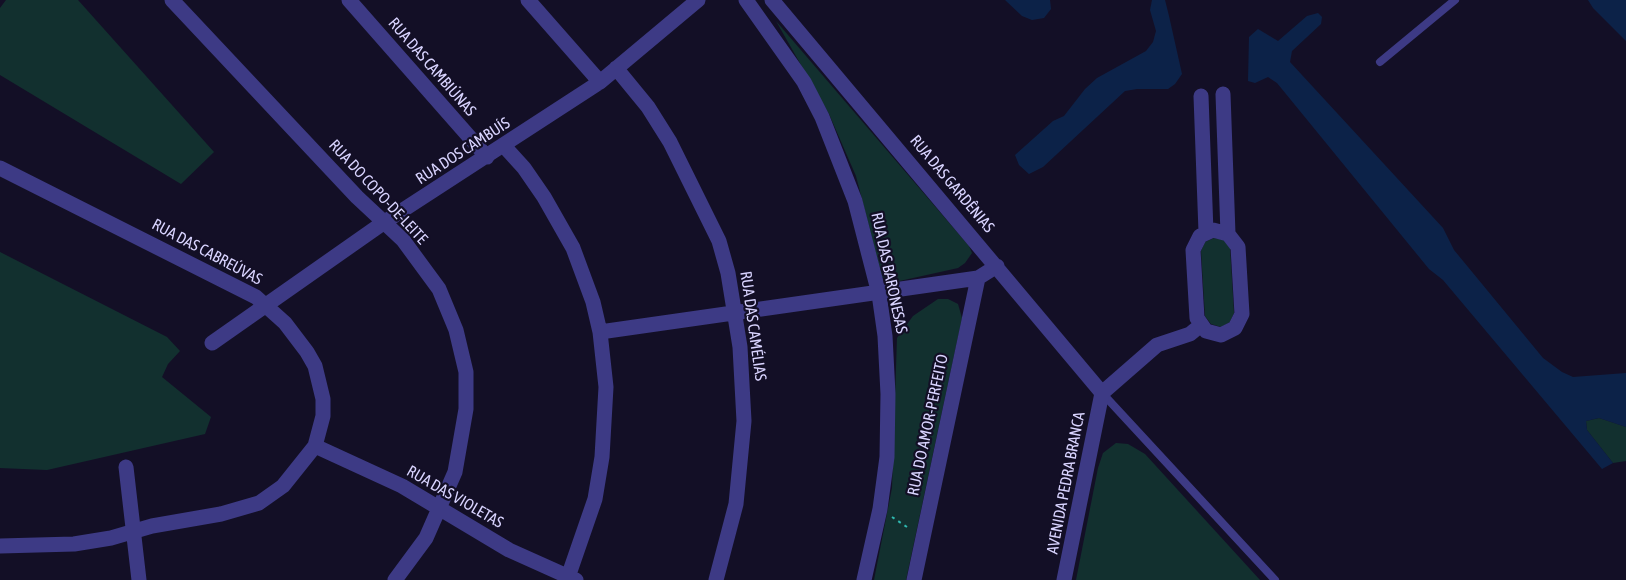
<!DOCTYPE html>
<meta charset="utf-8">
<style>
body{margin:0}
canvas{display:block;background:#130f26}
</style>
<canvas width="1626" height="580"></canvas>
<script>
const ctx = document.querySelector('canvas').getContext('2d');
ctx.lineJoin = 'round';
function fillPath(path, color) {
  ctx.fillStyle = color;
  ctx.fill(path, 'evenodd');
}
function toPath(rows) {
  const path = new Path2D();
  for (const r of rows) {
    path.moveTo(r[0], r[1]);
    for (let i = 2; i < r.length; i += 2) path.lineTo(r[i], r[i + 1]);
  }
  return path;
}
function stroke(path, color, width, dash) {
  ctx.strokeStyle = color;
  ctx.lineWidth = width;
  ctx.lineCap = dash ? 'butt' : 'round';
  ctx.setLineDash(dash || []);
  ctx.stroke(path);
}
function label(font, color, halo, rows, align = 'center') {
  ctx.font = font + ' "Asap Condensed",sans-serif';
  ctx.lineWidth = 4.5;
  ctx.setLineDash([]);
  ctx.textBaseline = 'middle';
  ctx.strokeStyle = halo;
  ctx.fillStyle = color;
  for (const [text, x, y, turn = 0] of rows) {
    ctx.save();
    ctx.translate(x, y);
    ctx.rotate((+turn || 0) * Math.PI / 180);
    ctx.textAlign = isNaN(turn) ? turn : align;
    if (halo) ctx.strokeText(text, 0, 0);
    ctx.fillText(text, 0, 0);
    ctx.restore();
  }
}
fillPath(toPath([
 [6,0,78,0,214,152,181,184,0,75,0,8],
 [776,21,969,246,972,253,965,263,958,268,895,282,882,277,856,176,829,114],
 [1214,238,1224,240,1230,248,1234,313,1230,322,1221,327,1211,324,1205,316,1201,251,1205,242],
 [0,252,167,337,180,351,168,364,162,377,211,417,205,434,47,470,0,468],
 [938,299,948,299,958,304,962,318,906,580,874,580,892,488,897,338,913,316],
 [1599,418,1626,427,1626,461,1613,463,1587,430,1586,421],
 [1116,443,1128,444,1145,454,1260,580,1076,580,1098,468,1103,453]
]), '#12302f');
fillPath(toPath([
 [1005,0,1050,0,1051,9,1044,18,1032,20,1022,16],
 [1152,0,1165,0,1169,16,1182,74,1175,84,1168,89,1137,89,1125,91,1043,167,1029,174,1019,165,1015,155,1053,121,1064,116,1085,89,1097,78,1146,51,1153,42,1156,31,1150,10],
 [1588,0,1626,0,1626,41,1593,8],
 [1318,13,1322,17,1321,24,1292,51,1290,62,1443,228,1454,250,1543,358,1562,372,1573,377,1626,373,1626,427,1599,418,1586,421,1587,430,1613,463,1602,469,1443,280,1429,269,1277,83,1268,77,1255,83,1248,81,1249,37,1258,29,1278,41,1307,16]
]), '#0c2248');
stroke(toPath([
 [892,517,910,529]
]), '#2fb8b0', 2, [3, 4.5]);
stroke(toPath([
 [1380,62,1455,0],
 [1103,394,1275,580]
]), '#3d3a85', 8);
stroke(toPath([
 [172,0,357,197,403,240,439,289,456,330,466,372,466,409,455,472,426,538,395,580],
 [349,0,487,157],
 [528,0,600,82],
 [746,0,804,82,822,117,855,201,879,294,885,336,888,394,887,457,880,509,864,580],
 [772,0,1102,393],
 [616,68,648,107,670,142,719,241,728,273,740,347,744,421,736,504,716,580],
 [1223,94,1228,234],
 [1201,96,1206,232],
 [504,146,524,168,544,197,573,248,593,302,600,332,606,387,602,457,595,499,567,580],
 [0,168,256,297,285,323,307,352,315,366,323,399,323,416,315,446,283,486,259,503,221,514,152,526,111,538,74,544,0,546],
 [1213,230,1228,234,1238,247,1242,314,1235,328,1221,335,1206,331,1197,318,1193,250,1200,236,1213,230],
 [600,332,978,278,997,266],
 [212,343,383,223,600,82,698,0],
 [1102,393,1157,345,1190,334,1201,325],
 [315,446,402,486,509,550,576,580],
 [126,467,139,580],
 [914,580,978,278],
 [1064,580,1102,393]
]), '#3d3a85', 15);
label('16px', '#d9d4ff', '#130f26', [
 ["RUA DAS CAMBIÚNAS",432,67,49],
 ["RUA DOS CAMBUÍS",463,151,-33],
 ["RUA DAS GARDÊNIAS",952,184,50],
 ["RUA DO COPO-DE-LEITE",378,192,47],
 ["RUA DAS CABREÚVAS",207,252,28],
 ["RUA DAS BARONESAS",889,273,78],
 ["RUA DAS CAMÉLIAS",753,326,82],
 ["RUA DO AMOR-PERFEITO",928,425,-78],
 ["AVENIDA PEDRA BRANCA",1066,483,-79],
 ["RUA DAS VIOLETAS",455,497,30]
]);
</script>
